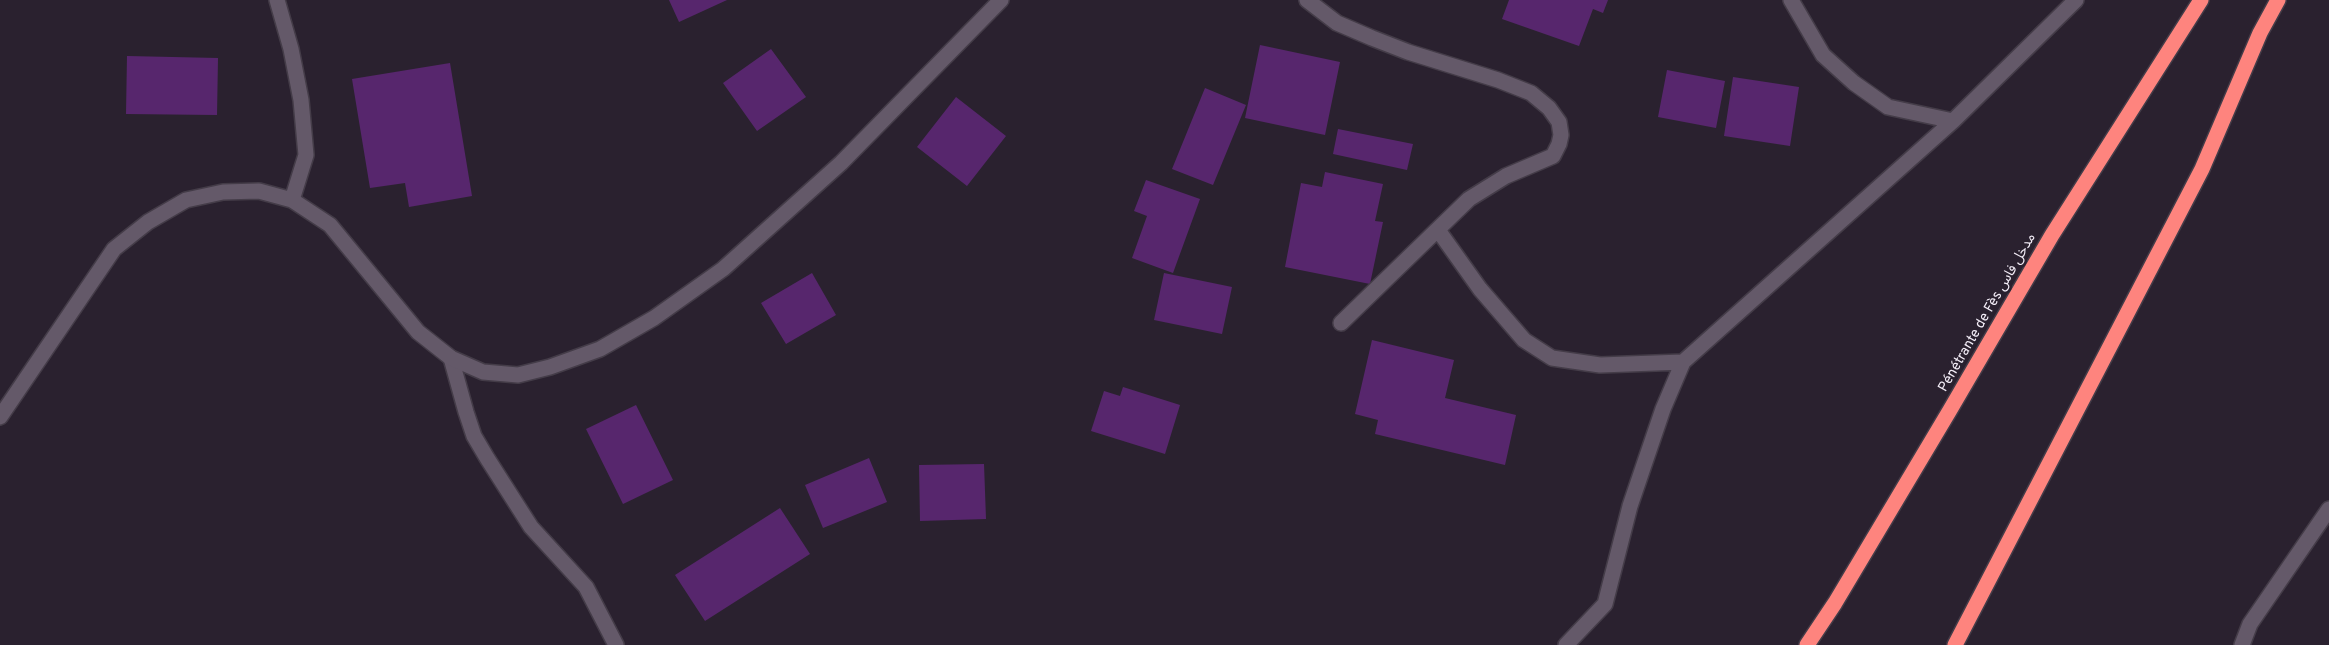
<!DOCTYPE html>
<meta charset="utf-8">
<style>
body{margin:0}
canvas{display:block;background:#2a212f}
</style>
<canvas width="2329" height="645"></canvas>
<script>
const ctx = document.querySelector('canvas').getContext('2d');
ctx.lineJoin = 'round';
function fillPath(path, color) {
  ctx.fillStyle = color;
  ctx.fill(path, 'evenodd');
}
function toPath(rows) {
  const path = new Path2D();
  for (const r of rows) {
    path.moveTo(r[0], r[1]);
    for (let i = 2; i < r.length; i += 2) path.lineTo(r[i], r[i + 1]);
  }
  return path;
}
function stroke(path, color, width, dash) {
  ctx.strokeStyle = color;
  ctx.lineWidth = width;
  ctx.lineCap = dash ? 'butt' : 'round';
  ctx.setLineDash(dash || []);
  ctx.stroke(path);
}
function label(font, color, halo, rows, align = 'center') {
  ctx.font = font + ' Overpass,"Noto Sans Arabic",sans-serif';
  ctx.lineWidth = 5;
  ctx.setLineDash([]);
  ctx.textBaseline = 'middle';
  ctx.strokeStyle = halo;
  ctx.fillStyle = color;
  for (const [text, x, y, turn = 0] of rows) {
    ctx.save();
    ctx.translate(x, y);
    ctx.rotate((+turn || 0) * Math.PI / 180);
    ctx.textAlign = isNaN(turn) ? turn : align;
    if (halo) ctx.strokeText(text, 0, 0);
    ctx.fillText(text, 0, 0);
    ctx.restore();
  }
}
fillPath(toPath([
 [669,0,727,0,679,22],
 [1509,0,1608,0,1603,13,1593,9,1579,46,1502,19],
 [1260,45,1340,62,1325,135,1245,118],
 [771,49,806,97,757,131,723,83],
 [127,56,218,58,217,115,126,114],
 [450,63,472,196,409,207,405,183,370,188,352,79],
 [1667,70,1725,81,1716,128,1658,117],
 [1733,77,1799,87,1790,146,1724,136],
 [1205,88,1246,105,1213,185,1172,169],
 [956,97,1006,136,967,186,917,147],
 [1338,129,1413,144,1407,170,1333,154],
 [1325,172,1383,184,1375,221,1383,222,1370,284,1285,267,1301,183,1322,187],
 [1146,180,1200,199,1173,273,1132,258,1147,216,1134,211],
 [812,273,836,315,786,344,761,303],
 [1164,273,1232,287,1222,334,1154,320],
 [1372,340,1454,360,1445,398,1516,415,1505,465,1375,434,1378,420,1355,414],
 [1123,387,1180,405,1165,454,1091,431,1104,391,1120,396],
 [636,405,673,480,623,504,586,429],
 [869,458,887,502,823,528,805,485],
 [984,464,986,519,920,521,919,465],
 [780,508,810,554,705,621,675,575]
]), '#57266d');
const service = toPath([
 [451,358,466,412,474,436,487,458,531,527,586,587,616,645],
 [2242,645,2250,624,2329,509]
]);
const minor = toPath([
 [277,0,291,49,301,100,306,155,292,200],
 [1307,0,1337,23,1372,38,1408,52,1498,80,1531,93,1549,108,1559,122,1561,135,1559,144,1553,156,1506,176,1469,199,1341,323],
 [1791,0,1823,55,1854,83,1888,107,1953,121],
 [1438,230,1480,289,1524,340,1552,358,1600,365,1683,362],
 [0,417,114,249,148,222,186,200,223,192,259,191,292,200,330,225,418,332,451,358,483,372,518,375,550,367,600,349,654,318,723,269,841,163,1001,0],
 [1566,645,1605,604,1630,506,1663,409,1683,362,1953,121,2076,0]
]);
const motorway = toPath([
 [1807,645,1835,603,1950,410,2052,235,2201,0],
 [1955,645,2202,169,2260,33,2278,0]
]);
stroke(service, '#443c48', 18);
stroke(minor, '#443c48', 18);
stroke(motorway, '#443c48', 18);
stroke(service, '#645969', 15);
stroke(minor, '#645969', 15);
stroke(motorway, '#fe847e', 15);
label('14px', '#f4eef8', '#2a212f', [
 ["Pénétrante de Fès مدخل فاس",1988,313,-60]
]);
</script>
